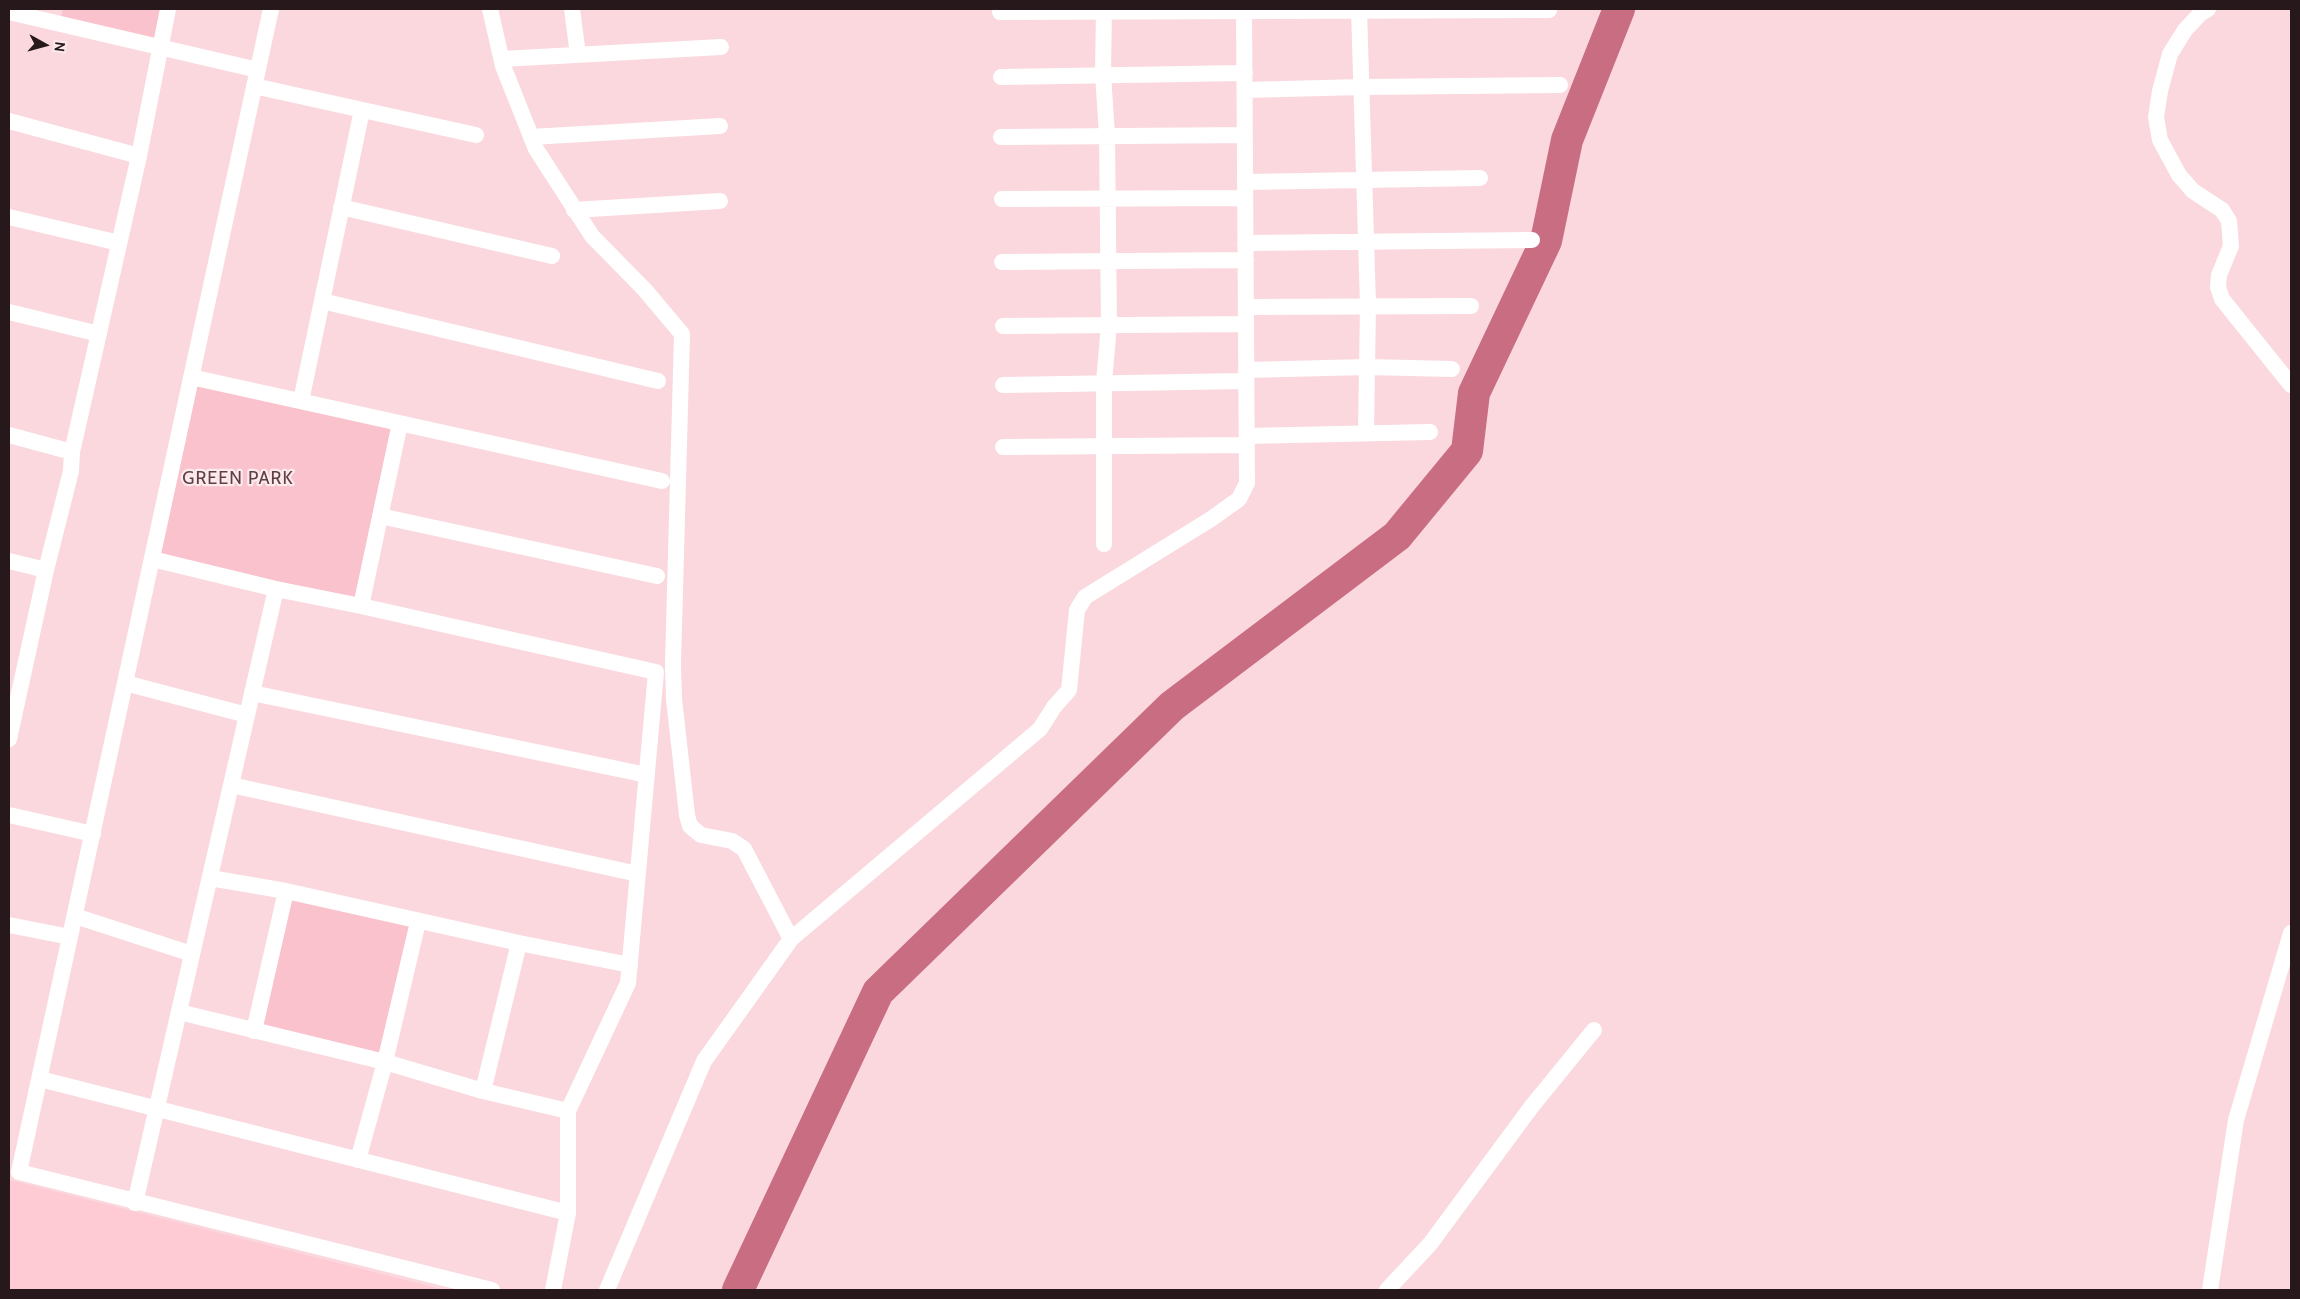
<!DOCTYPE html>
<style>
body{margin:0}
#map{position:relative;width:2300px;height:1299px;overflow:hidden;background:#fad8de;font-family:Cabin,sans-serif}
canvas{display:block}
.frame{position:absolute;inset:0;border:10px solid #27181b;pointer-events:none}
.north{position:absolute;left:20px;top:20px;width:50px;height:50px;-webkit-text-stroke:4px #fceaed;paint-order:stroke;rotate:97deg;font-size:14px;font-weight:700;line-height:20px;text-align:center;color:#27181b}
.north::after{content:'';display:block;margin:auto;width:18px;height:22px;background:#27181b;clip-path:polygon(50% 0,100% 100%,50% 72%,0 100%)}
</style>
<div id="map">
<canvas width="2300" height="1299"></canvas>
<div class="frame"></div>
<div class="north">N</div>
</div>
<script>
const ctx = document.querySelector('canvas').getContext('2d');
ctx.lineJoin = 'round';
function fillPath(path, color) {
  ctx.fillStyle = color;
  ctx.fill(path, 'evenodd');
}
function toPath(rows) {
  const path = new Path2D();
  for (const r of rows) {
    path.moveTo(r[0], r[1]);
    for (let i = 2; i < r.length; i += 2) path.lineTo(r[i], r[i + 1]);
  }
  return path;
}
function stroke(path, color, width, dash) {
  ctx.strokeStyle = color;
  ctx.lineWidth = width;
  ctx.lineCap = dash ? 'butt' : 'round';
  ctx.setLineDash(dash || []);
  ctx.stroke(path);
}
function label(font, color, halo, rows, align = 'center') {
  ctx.font = font + ' Cabin,sans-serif';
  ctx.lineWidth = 4.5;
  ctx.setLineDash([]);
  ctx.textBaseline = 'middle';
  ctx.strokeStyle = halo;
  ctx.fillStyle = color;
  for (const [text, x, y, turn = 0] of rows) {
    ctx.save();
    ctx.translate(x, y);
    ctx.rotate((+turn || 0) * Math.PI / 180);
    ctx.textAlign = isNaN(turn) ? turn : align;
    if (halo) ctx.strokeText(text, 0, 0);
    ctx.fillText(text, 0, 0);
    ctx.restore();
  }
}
fillPath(toPath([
 [9,1180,18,1182,445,1290,9,1290]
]), '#fecbd5');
fillPath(toPath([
 [63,9,168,9,161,47,60,23],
 [191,377,400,423,361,606,152,559],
 [286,891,418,922,385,1062,254,1031]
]), '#f9c2cc');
stroke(toPath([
 [738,1290,878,992,1172,706,1397,536,1467,451,1474,393,1546,241,1567,140,1619,9]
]), '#c96d83', 32);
stroke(toPath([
 [271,9,19,1172,492,1290],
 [490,9,503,66,536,149,592,236,645,290,682,334,673,664,674,699,687,815,690,826,701,835,732,841,744,849,791,939],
 [572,9,578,55],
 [1359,9,1368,305,1366,433],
 [2208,9,2200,14,2185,30,2170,54,2160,91,2156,117,2160,140,2179,175,2193,191,2222,210,2229,221,2231,246,2219,275,2218,287,2222,299,2291,385],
 [9,12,258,70],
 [1000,12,1549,10],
 [502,59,721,47],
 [1001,77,1245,73],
 [254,86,476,135],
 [1245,90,1362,87,1560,85],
 [9,121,139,156],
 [531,137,720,126],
 [1001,137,1245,135],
 [1245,182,1480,178],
 [1002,199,1245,198],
 [341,207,552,256],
 [574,210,720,201],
 [9,217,119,243],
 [1245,243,1532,240],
 [1002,262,1246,260],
 [322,301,658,381],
 [1246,307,1471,306],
 [9,312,99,334],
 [1003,326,1246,324],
 [1246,370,1367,367,1452,369],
 [191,377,662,481],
 [1003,385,1246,381],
 [301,401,362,110],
 [9,435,72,452],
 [1247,436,1430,432],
 [1003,447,1247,445],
 [380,516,657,576],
 [1104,544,1104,382,1109,325,1107,135,1103,74,1104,9],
 [152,559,276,589,361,606,656,672,628,983,568,1111,568,1213,553,1290],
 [9,561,46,570],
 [361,606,400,423],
 [125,683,247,715],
 [252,693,647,775],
 [9,739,46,570,71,471,72,452,139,156,168,9],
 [231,785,638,874],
 [9,815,93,834],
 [210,878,286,891,519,943,630,965],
 [75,916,192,954],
 [9,925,70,937],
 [179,1012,385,1062,483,1091,568,1111],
 [254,1031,286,891],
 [40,1079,568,1213],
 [483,1091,519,943],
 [358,1160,385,1062,418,922],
 [135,1203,276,589],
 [607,1290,704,1061,791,939,1040,729,1054,707,1069,690,1077,610,1085,597,1211,519,1239,499,1247,483,1244,9],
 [1387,1290,1430,1244,1532,1106,1594,1030],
 [2210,1290,2236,1120,2291,933]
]), '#fff', 16);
ctx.letterSpacing = '1px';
label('18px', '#603e45', '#fceaed', [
 ["GREEN PARK",238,479]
]);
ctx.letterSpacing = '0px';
</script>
